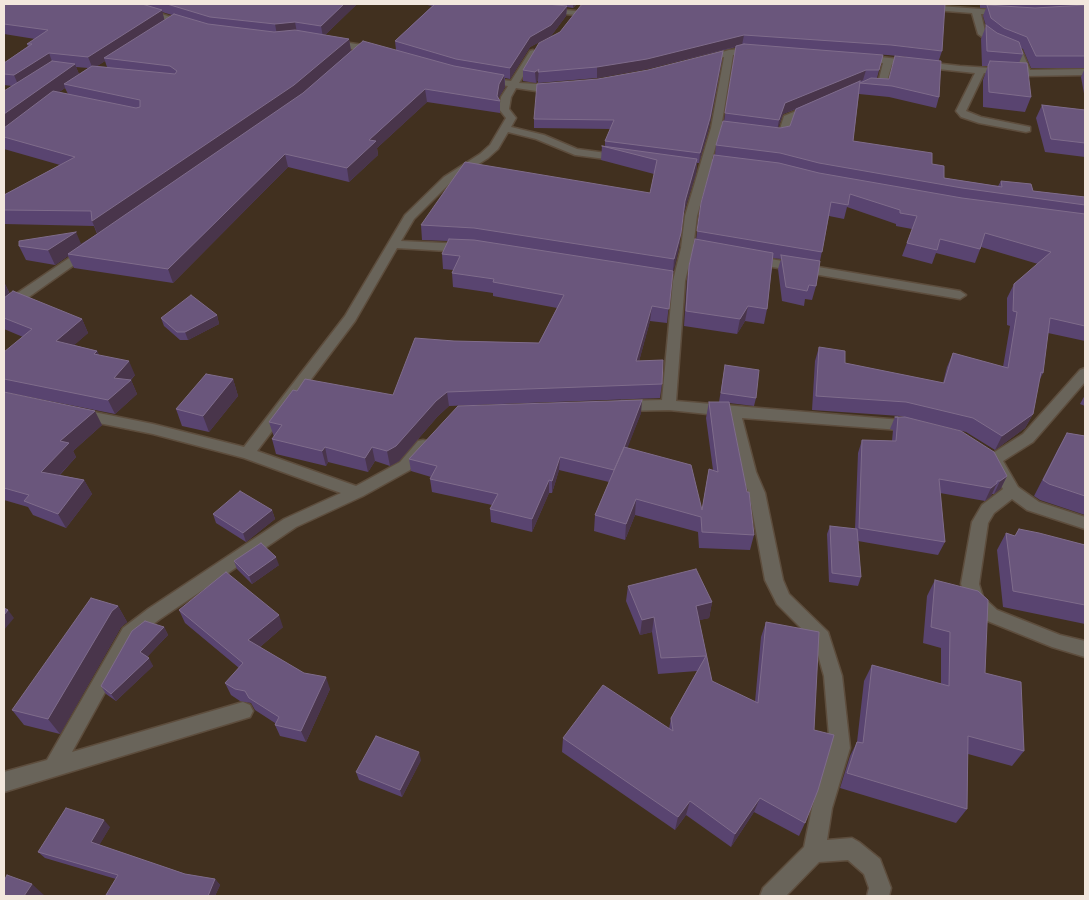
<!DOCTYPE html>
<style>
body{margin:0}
#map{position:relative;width:1089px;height:900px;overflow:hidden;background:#41301f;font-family:Helvetica,sans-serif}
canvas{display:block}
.frame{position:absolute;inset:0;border:5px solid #f2e7dd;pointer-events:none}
</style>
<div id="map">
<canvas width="1089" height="900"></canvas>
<div class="frame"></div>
</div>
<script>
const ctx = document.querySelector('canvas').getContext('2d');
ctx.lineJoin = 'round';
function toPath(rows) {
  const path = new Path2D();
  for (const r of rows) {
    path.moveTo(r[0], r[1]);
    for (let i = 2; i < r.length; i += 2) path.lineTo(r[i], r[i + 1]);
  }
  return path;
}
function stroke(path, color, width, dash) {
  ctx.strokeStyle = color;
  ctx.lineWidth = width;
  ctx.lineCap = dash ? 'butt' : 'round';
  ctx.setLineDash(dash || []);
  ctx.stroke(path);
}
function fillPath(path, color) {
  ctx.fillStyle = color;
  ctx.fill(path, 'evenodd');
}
const minor = toPath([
 [120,4,132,4,191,24,184,26,120,4],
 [878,4,912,4,1008,11,1008,15,1005,15,981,14,985,31,999,41,1022,51,1030,70,1085,69,1085,75,1026,76,984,73,966,111,981,117,1030,127,1030,131,1026,132,979,123,961,117,956,111,975,73,892,64,885,88,868,87,868,83,878,83,883,63,860,60,859,58,863,55,960,66,1020,70,1015,55,993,45,978,34,972,13,882,6,878,4],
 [543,8,576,11,580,13,576,15,546,12,543,12,543,8],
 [330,40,376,47,380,50,376,53,327,45,326,43,330,40],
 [755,48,759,51,758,53,733,55,721,128,712,159,733,162,738,165,733,168,711,166,697,216,693,248,685,281,676,401,913,421,918,422,920,426,918,430,913,431,742,418,756,472,765,493,783,580,789,594,828,632,842,676,850,748,832,808,827,840,852,838,859,842,880,859,891,888,889,896,867,896,869,888,864,874,848,860,819,862,786,896,760,896,763,888,804,847,812,808,830,748,824,676,814,641,777,604,765,580,749,493,740,472,727,416,669,410,622,411,617,409,615,406,617,403,622,401,662,400,673,281,681,248,685,216,711,128,724,57,704,62,700,59,729,50,755,48],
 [533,50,537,53,519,83,556,85,561,88,556,91,536,91,516,88,511,97,509,109,516,118,511,127,544,135,577,149,621,155,626,158,621,161,575,155,536,139,508,132,498,149,488,158,452,181,414,219,401,241,464,244,470,248,464,252,397,248,355,321,257,451,356,486,400,462,418,441,423,440,428,441,430,445,428,449,410,470,363,496,296,527,160,619,135,638,72,752,243,702,250,705,253,711,250,717,4,792,4,772,47,760,123,628,148,609,284,519,341,493,244,458,153,434,74,418,72,414,74,410,79,409,153,424,244,447,345,316,405,215,444,177,480,154,490,145,506,118,499,109,501,97,508,86,482,82,482,78,511,81,530,51,533,50],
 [813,104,818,107,816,109,792,120,787,137,768,138,768,134,779,132,784,116,813,104],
 [87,246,93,250,91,253,9,311,4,312,4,302,87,246],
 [753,256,960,291,966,295,960,299,749,263,747,260,753,256],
 [1085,368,1085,382,1033,442,1003,461,1018,487,1039,502,1085,517,1085,529,1027,510,1012,499,994,513,988,523,979,584,983,597,997,610,1060,635,1085,641,1085,657,1052,647,985,620,970,606,961,584,972,522,982,505,1003,489,988,462,990,455,1023,434,1080,370,1085,368]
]);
stroke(minor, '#5d4d3d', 3);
fillPath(minor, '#69645a');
fillPath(toPath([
 [4,4,357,4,325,35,349,39,351,51,396,50,395,41,432,6,423,4,577,4,573,8,567,7,566,16,551,36,530,47,510,79,505,78,505,87,499,97,499,99,500,101,500,113,427,102,377,148,378,155,349,182,288,167,173,283,74,268,68,256,55,265,26,260,19,246,81,244,97,234,94,226,4,224,4,195,60,165,4,149,4,91,12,86,4,85,4,86,4,63,28,46,27,44,35,39,4,34],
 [162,12,172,15,164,20],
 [105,61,107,67,97,66],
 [76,67,88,68,79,74],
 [65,88,68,94,59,92],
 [582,4,942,51,939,60,939,97,936,108,889,97,859,94,853,141,932,164,944,178,998,186,1001,181,1033,191,1085,197,1085,341,1048,333,1043,373,1039,381,1033,414,1025,428,995,450,966,432,900,416,812,410,815,361,819,347,845,363,943,383,947,367,953,353,1003,367,1010,326,1007,325,1007,298,1014,284,1038,264,981,247,975,263,936,253,932,264,902,256,912,229,896,226,896,224,847,207,844,219,829,216,820,261,816,286,812,300,805,299,804,306,782,301,778,269,781,259,773,258,767,309,764,324,745,321,737,334,684,326,687,281,689,266,696,240,701,203,715,155,716,145,724,121,736,47,647,69,597,78,538,83,538,80,536,83,523,81,523,70,560,32],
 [850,53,888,55,906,57,889,79,877,78,883,55],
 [796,109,790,126,778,128,783,114],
 [980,4,1085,4,1085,99,1081,77,1085,68,1031,68,1023,49,1021,48,1023,54,1019,63,1031,97,1025,112,983,107,983,80,988,66,982,66,981,39,986,26,983,16,986,8,980,8],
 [722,60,709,128,699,163,697,163,696,173,683,215,679,248,672,274,667,323,650,321,639,361,662,384,660,398,449,406,438,416,399,461,390,466,375,461,368,472,328,462,326,466,276,454,272,439,274,437,269,422,297,391,393,395,454,341,539,343,557,308,493,296,493,293,453,287,452,273,453,270,443,269,442,254,448,241,422,240,421,225,650,193,654,174,601,160,602,146,605,147,605,141,610,129,534,128,534,119,598,79],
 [1042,105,1085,110,1085,157,1045,152,1036,118],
 [4,282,10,294,82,319,88,333,74,345,97,351,99,355,135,375,131,380,137,394,115,414,4,392,4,352,23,337,4,329],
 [217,315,219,324,188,340,180,340,164,326,161,318],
 [725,365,756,398,754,406,729,403,754,535,750,550,699,548,698,532,635,515,625,540,594,531,595,515,609,482,559,470,552,493,549,493,532,532,491,522,490,509,492,505,432,492,430,479,431,477,411,471,409,459,641,413,627,448,702,509,709,469,713,470,706,418,709,402,719,402],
 [233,379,238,396,209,432,182,426,176,409],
 [4,392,102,425,73,451,76,457,60,475,84,480,92,494,66,528,33,515,28,507,4,500],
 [1085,395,1085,406,1080,404],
 [895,417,905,417,1007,476,1001,488,994,494,992,494,991,496,985,501,940,493,945,542,938,555,858,541,861,577,858,586,829,582,827,534,830,526,855,529,858,453,862,440,892,441,893,430,890,429],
 [1067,433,1085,436,1085,515,1040,500,1034,496,1058,449],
 [272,510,275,519,246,542,216,523,213,514],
 [1019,529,1085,545,1085,624,1003,607,997,550,1006,533,1015,536],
 [234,561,279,565,252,584,237,569],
 [935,580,985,673,1024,751,1012,766,968,754,967,809,956,823,840,788,850,756,857,742,864,681,872,665,941,684,941,648,923,643,927,596],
 [628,586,712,602,709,618,699,620,712,681,755,702,761,637,766,622,805,823,799,836,754,812,731,847,686,815,675,830,562,752,563,738,669,729,671,718,697,671,658,674,652,632,640,635,626,601],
 [118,606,127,622,121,627,60,734,24,725,12,710],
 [179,610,283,627,260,647,330,689,306,742,280,736,275,725,275,723,255,710,251,703,240,701,231,695,225,683,239,668,185,623],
 [164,627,168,635,147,657,153,666,116,701,106,694,101,686],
 [421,760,402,797,359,780,356,772],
 [110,827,99,845,185,874,215,879,220,885,215,896,108,896,106,895,116,879,45,858,38,852]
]), '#594470');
fillPath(toPath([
 [344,4,357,4,323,37,321,26],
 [573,4,577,4,573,8],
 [567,6,566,16,551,36,530,47,510,79,510,68,530,37],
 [162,10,165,22,104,58,105,61,93,69,88,57],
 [295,22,297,33,277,35,275,24],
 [744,35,742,45,647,69,597,78,597,67],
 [349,39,351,51,297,99,98,235,92,221],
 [723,51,709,128,699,163,700,153],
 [49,53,53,64,19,87,14,75],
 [75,64,80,77,64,84,65,88,4,132,4,114],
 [539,69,538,80,536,83,535,72],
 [866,70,863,80,783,114,777,131,779,120,785,103],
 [504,75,505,87,499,97,499,100,497,96,499,84],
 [425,89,427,102,377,148,378,155,349,182,347,168,369,140],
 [285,154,288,167,173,283,168,269],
 [697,159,696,173,683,215,679,248,673,274,674,259,685,201],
 [76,232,82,246,68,254,68,256,55,265,48,250],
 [4,282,10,295,4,301],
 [652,306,650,321,635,376,636,361],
 [748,306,745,321,737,334,740,319],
 [217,315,219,324,188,340,185,332],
 [82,319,88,333,63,355,56,341],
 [97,351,104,365,94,354],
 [129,361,135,375,130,380,131,380,137,394,115,414,108,400,114,378],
 [233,379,238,396,209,432,203,416],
 [447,392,449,406,438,416,399,461,390,466,387,451,436,401],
 [642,400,641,413,614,483,615,470],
 [95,411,102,425,73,451,76,457,49,486,41,472,60,441],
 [1033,414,1025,428,995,450,1002,436],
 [325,447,328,462,326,466,322,451],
 [372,447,375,461,368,472,365,458],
 [560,457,559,470,552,493,552,481],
 [1007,476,1001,488,994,494,1000,481],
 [84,480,92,494,66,528,58,514],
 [549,480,549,493,532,532,532,519],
 [997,483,991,496,985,501,991,488],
 [636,499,635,515,625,540,626,524],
 [272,510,275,519,246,542,243,533],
 [276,557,279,565,252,584,249,576],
 [712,602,709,618,692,622,696,606],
 [118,606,127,622,121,627,60,734,48,719,112,611],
 [8,610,14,618,4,630,4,615],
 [279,615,283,627,254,652,248,640],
 [654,617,652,632,640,635,642,620],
 [164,627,168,635,144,660,140,652],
 [149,658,153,666,116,701,111,694],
 [326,677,330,689,306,742,301,731],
 [419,752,421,760,402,797,400,790],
 [760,798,754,812,731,847,735,834],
 [690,801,686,815,675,830,678,817],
 [104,820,110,827,97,849,91,842],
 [215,879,220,885,215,896,208,896],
 [32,884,45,896,24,896]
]), '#49354b');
const building = toPath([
 [4,4,142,4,162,10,88,57,49,53,14,75,4,74,4,63,32,44,27,44,48,30,4,24,4,4],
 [167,4,344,4,321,26,295,22,275,24,210,17,167,4],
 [435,4,547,4,567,6,551,25,530,37,510,68,456,59,395,41,435,4],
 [582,4,945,4,942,51,891,45,744,35,647,59,597,67,538,72,539,69,535,72,523,70,539,43,560,32,582,4],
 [987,5,1035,8,1085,5,1085,56,1036,56,1027,37,1004,28,991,18,987,5],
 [174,14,208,24,274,32,295,30,349,39,294,85,92,221,91,211,4,210,4,195,75,157,4,137,4,128,53,91,136,108,140,107,140,100,64,84,92,66,175,74,177,71,170,66,104,58,174,14],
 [986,25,997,33,1019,42,1023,54,987,51,986,25],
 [363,41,454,66,504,75,499,84,497,96,500,101,425,89,369,140,376,141,347,168,285,154,168,269,68,254,303,93,363,41],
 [744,44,883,55,879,70,866,70,785,103,779,120,725,113,736,46,744,44],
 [723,51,710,118,700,153,605,141,614,120,534,119,537,84,598,79,648,70,723,51],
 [895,56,941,61,939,97,892,86,860,83,871,78,889,79,895,56],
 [52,61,75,64,4,114,4,91,52,61],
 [990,61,1027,63,1031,97,989,92,988,66,990,61],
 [860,81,853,141,932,153,932,164,944,166,944,178,1002,187,1001,181,1031,184,1033,191,1085,197,1085,205,962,188,819,163,780,153,716,145,723,121,780,128,790,126,796,109,860,81],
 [1042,105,1085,110,1085,143,1051,139,1042,105],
 [602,146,697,159,685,201,681,233,674,259,474,228,421,225,465,162,650,193,657,160,602,146],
 [714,155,779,163,819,173,962,198,1085,214,1085,326,1050,318,1043,373,1041,372,1033,414,1002,436,973,418,906,402,816,396,819,347,845,351,845,363,944,383,953,353,1008,368,1017,312,1013,311,1014,284,1051,252,985,233,980,249,940,239,937,250,907,243,917,216,900,213,900,210,850,194,848,205,831,202,822,252,697,231,701,203,714,155],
 [76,232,48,250,19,246,19,241,76,232],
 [449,239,474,240,673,271,669,309,652,306,636,361,663,360,662,384,447,392,436,401,396,446,387,451,372,447,365,458,325,447,322,451,272,439,282,425,269,422,293,390,297,391,305,379,393,395,415,338,454,341,539,343,564,295,493,282,494,279,452,273,460,256,442,254,449,239],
 [695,239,773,253,767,309,748,306,740,319,686,311,689,266,695,239],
 [781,255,820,261,816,286,809,285,807,291,786,287,781,255],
 [13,291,82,319,56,341,97,351,94,354,129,361,114,378,131,380,108,400,4,379,4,352,32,329,4,318,4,298,13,291],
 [191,295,217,315,185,332,177,332,161,318,191,295],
 [725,365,759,370,756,398,721,393,725,365],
 [206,374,233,379,203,416,176,409,206,374],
 [4,392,95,411,60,441,69,443,41,472,84,480,58,514,24,501,29,495,4,488,4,392],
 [642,400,623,450,614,470,560,457,552,481,549,480,532,519,490,509,498,494,430,479,437,466,409,459,458,406,642,400],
 [709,402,729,402,747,492,749,492,754,535,702,532,701,517,636,499,626,524,595,515,624,447,691,465,702,510,709,469,718,472,709,402],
 [895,417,905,417,961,431,994,452,1007,476,1000,481,997,481,997,483,991,488,939,479,945,542,859,528,862,440,896,441,898,417,895,417],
 [1067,433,1085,436,1085,496,1049,484,1043,480,1067,433],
 [240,491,272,510,243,533,213,514,240,491],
 [830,526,857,529,861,577,832,573,830,526],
 [1019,529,1039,533,1085,545,1085,605,1013,591,1006,533,1015,536,1019,529],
 [261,543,276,557,249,576,234,561,261,543],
 [696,569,712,602,696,606,712,681,758,703,766,622,819,632,814,730,834,735,818,790,805,823,760,798,735,834,690,801,678,817,563,738,603,685,673,731,671,718,706,656,661,658,654,617,642,620,628,586,696,569],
 [226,572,279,615,248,640,304,673,326,677,301,731,275,725,279,717,249,698,245,691,235,689,225,683,243,663,179,610,226,572],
 [935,580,978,591,988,600,985,673,1021,682,1024,751,968,736,967,809,847,773,857,742,863,743,872,665,949,686,950,632,931,627,935,580],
 [91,598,118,606,112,611,48,719,12,710,91,598],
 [4,608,8,610,4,615,4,608],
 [145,621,164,627,140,652,149,658,111,694,101,686,132,631,145,621],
 [376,736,419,752,400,790,356,772,376,736],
 [66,808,104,820,91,842,185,874,215,879,208,896,111,896,106,895,118,875,38,852,66,808],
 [7,875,32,884,24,896,4,896,4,881,7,875]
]);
fillPath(building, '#6a567c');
stroke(building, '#7f6c8b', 1);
</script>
